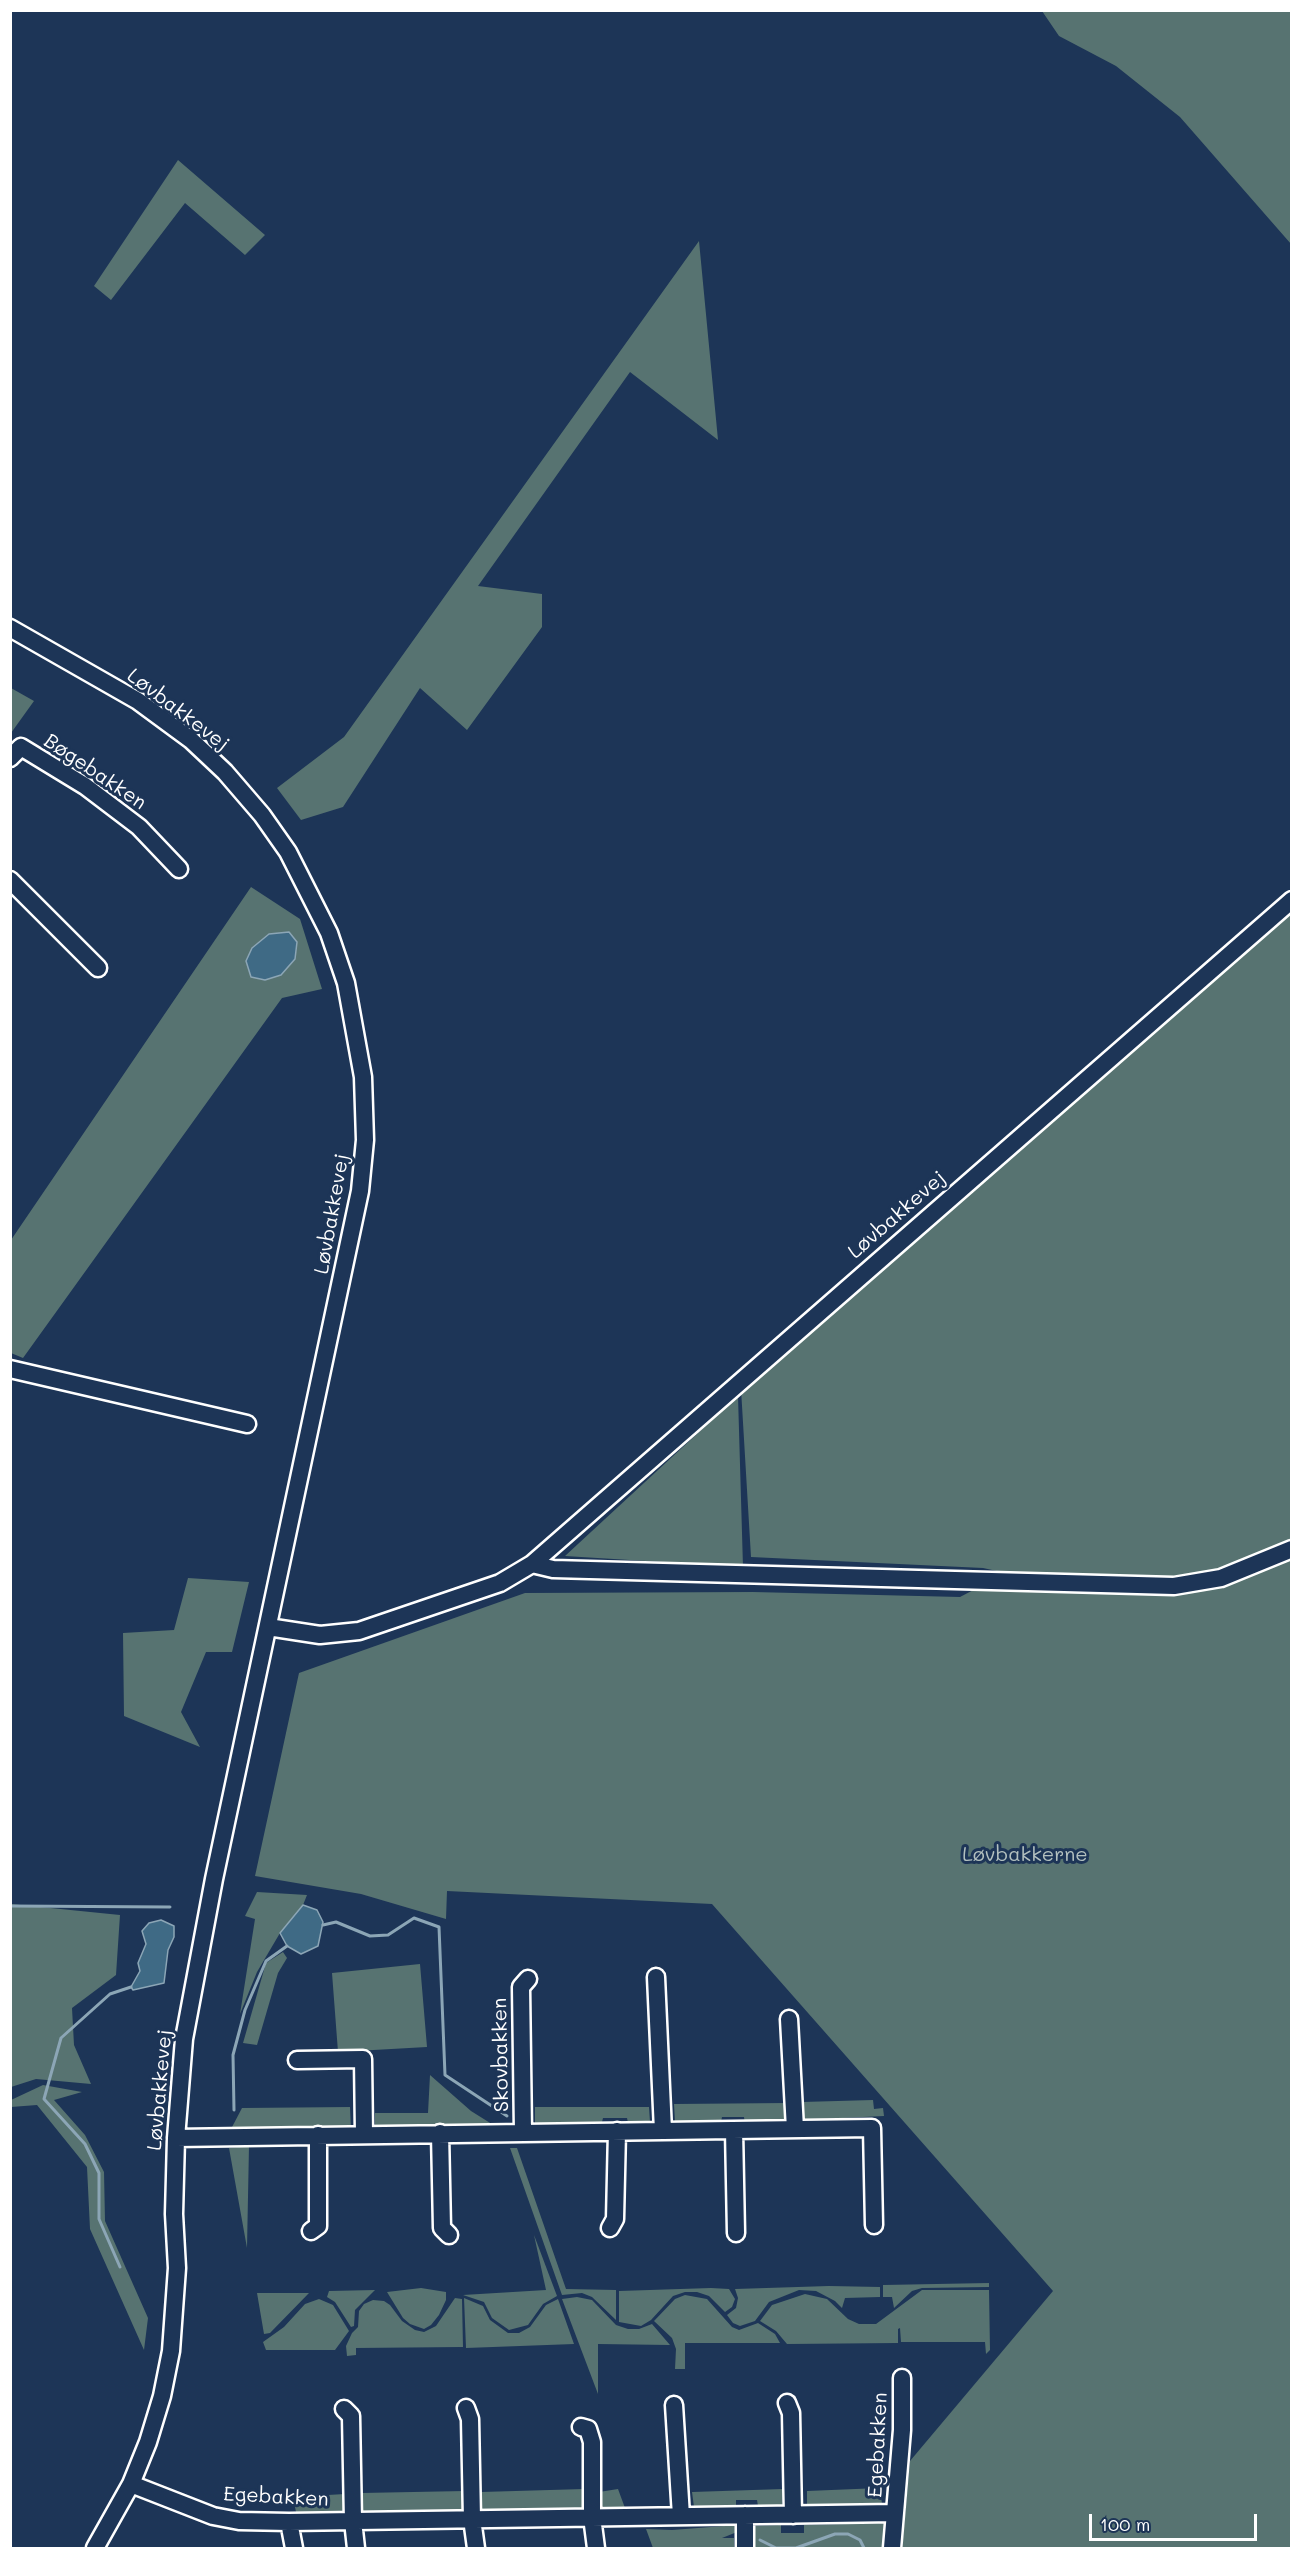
<!DOCTYPE html>
<meta charset="utf-8">
<style>
body{margin:0}
#map{position:relative;width:1302px;height:2559px;overflow:hidden;background:#1d3557;font-family:Mali,sans-serif}
canvas{display:block}
.frame{position:absolute;inset:0;border:12px solid #fff;pointer-events:none}
.scale{position:absolute;left:1089px;top:2514px;width:168px;height:27px;box-sizing:border-box;border:3px solid #fff;border-top:0;padding-left:8px;font-size:18px;line-height:21px;white-space:nowrap;color:#fff;-webkit-text-stroke:4px #1d3557;paint-order:stroke}
</style>
<div id="map">
<canvas width="1302" height="2559"></canvas>
<div class="frame"></div>
<div class="scale">100 m</div>
</div>
<script>
const ctx = document.querySelector('canvas').getContext('2d');
ctx.lineJoin = 'round';
function fillPath(path, color) {
  ctx.fillStyle = color;
  ctx.fill(path, 'evenodd');
}
function toPath(rows) {
  const path = new Path2D();
  for (const r of rows) {
    path.moveTo(r[0], r[1]);
    for (let i = 2; i < r.length; i += 2) path.lineTo(r[i], r[i + 1]);
  }
  return path;
}
function stroke(path, color, width, dash) {
  ctx.strokeStyle = color;
  ctx.lineWidth = width;
  ctx.lineCap = dash ? 'butt' : 'round';
  ctx.setLineDash(dash || []);
  ctx.stroke(path);
}
function label(font, color, halo, rows, align = 'center') {
  ctx.font = font + ' Mali,sans-serif';
  ctx.lineWidth = 6;
  ctx.setLineDash([]);
  ctx.textBaseline = 'middle';
  ctx.strokeStyle = halo;
  ctx.fillStyle = color;
  for (const [text, x, y, turn = 0] of rows) {
    ctx.save();
    ctx.translate(x, y);
    ctx.rotate((+turn || 0) * Math.PI / 180);
    ctx.textAlign = isNaN(turn) ? turn : align;
    if (halo) ctx.strokeText(text, 0, 0);
    ctx.fillText(text, 0, 0);
    ctx.restore();
  }
}
fillPath(toPath([
 [1042,11,1291,11,1291,244,1180,117,1116,66,1059,36],
 [178,160,265,235,245,255,185,203,111,300,94,286],
 [699,241,718,440,630,372,478,586,542,594,542,627,467,730,420,688,343,807,301,820,277,788,344,737],
 [11,688,34,701,11,733],
 [251,887,300,919,322,989,282,998,23,1358,11,1353,11,1240],
 [1291,912,1291,2548,902,2548,910,2461,1053,2291,712,1904,447,1891,446,1919,361,1894,255,1876,299,1673,525,1593,753,1592,960,1597,1006,1573,983,1568,751,1557,741,1389],
 [738,1396,743,1567,565,1556],
 [188,1578,249,1582,232,1652,206,1652,181,1712,200,1747,124,1716,123,1633,174,1630],
 [257,1892,307,1895,303,1905,280,1933,257,1972,240,2014,255,1919,245,1916],
 [11,1904,120,1915,116,1975,72,2008,74,2045,91,2084,36,2079,11,2087],
 [283,1952,287,1958,278,1973,257,2045,243,2043,266,1963],
 [420,1964,427,2047,338,2052,332,1973],
 [430,2075,471,2111,495,2126,375,2125,375,2113,428,2113],
 [43,2085,82,2092,54,2100,85,2135,104,2172,105,2221,148,2318,144,2350,90,2229,87,2167,37,2105,11,2107,11,2100],
 [873,2100,874,2109,883,2108,884,2116,802,2120,802,2102],
 [787,2103,787,2123,745,2125,744,2117,722,2117,721,2122,675,2122,674,2104],
 [350,2107,351,2129,231,2129,242,2108],
 [535,2107,649,2107,650,2122,628,2123,627,2118,603,2118,602,2122,535,2124],
 [249,2146,247,2248,229,2148],
 [510,2148,517,2148,566,2289,616,2290,616,2320,592,2297,582,2293,562,2295],
 [534,2235,557,2296,543,2304,528,2325,509,2330,492,2318,484,2302,463,2295,546,2290],
 [989,2283,989,2287,922,2288,912,2291,894,2308,892,2297,883,2297,883,2285],
 [829,2286,880,2287,880,2297,845,2298,842,2308,835,2301,816,2291,799,2290,769,2302,755,2321,740,2326,733,2323,727,2315,736,2308,738,2298,735,2289],
 [421,2288,446,2292,446,2300,439,2315,431,2325,424,2329,410,2324,403,2318,387,2292],
 [711,2288,729,2289,735,2299,732,2307,725,2312,709,2296,697,2292,685,2292,673,2296,651,2320,641,2326,619,2322,619,2291],
 [375,2290,355,2310,354,2326,351,2327,335,2302,327,2297,329,2291],
 [922,2290,989,2290,990,2350,986,2354,985,2342,901,2342,900,2328,898,2329,898,2343,787,2344,776,2331,760,2321,772,2305,805,2294,827,2299,848,2319,859,2324,876,2324],
 [257,2293,309,2293,270,2333,264,2334],
 [685,2295,707,2299,732,2327,739,2330,758,2323,775,2334,780,2343,685,2343,685,2369,675,2369,676,2349,672,2338,654,2321,675,2299],
 [577,2297,592,2300,616,2325,628,2329,639,2329,652,2324,670,2345,598,2344,598,2394,562,2299],
 [455,2298,462,2299,463,2347,356,2348,356,2355,347,2356,346,2346,352,2333,358,2327,359,2311,364,2304,373,2300,384,2301,390,2305,402,2321,415,2330,424,2332,436,2326],
 [464,2298,483,2306,490,2320,508,2333,519,2333,530,2327,546,2305,558,2299,574,2344,466,2348],
 [319,2299,333,2305,349,2331,335,2350,266,2350,263,2342,284,2327,305,2304],
 [880,2488,882,2504,807,2505,807,2491],
 [584,2489,584,2510,481,2512,481,2492],
 [618,2489,625,2508,599,2508,599,2492],
 [783,2489,782,2505,758,2506,757,2500,736,2500,736,2506,694,2507,692,2492],
 [465,2491,465,2512,360,2512,361,2493],
 [345,2494,345,2512,296,2512,293,2497],
 [886,2523,883,2548,750,2548,750,2526,781,2525,781,2533,804,2533,804,2525],
 [737,2525,737,2532,722,2538,734,2538,734,2548,653,2548,646,2529,672,2530]
]), '#577371');
const water = toPath([
 [289,932,297,942,295,959,281,975,265,980,251,977,246,961,252,948,269,934,289,932],
 [303,1905,317,1910,323,1922,318,1946,301,1954,287,1946,280,1933,303,1905],
 [161,1920,174,1926,174,1937,168,1950,164,1983,133,1990,131,1987,140,1971,138,1963,146,1944,142,1931,149,1923,161,1920]
]);
fillPath(water, '#3f6a85');
stroke(water, '#8ca6b6', 1.5);
stroke(toPath([
 [10,1906,170,1907],
 [323,1925,336,1922,370,1936,388,1935,414,1918,439,1927,445,2075,507,2116],
 [234,2110,233,2055,245,2010,266,1961,287,1946],
 [120,2267,99,2219,99,2173,85,2144,44,2099,61,2038,110,1994,131,1987],
 [760,2540,776,2548,796,2548,835,2534,848,2534,860,2540,864,2548]
]), '#8ca6b6', 3);
const minor = toPath([
 [10,628,138,701,191,740,225,772,262,815,288,852,329,933,346,983,363,1077,365,1140,360,1191,214,1879,184,2039,176,2138,174,2214,177,2268,171,2351,162,2396,148,2442,131,2484,95,2548],
 [10,758,21,747,85,786,139,827,179,869],
 [10,880,98,968],
 [10,1369,247,1424],
 [532,1564,553,1569,1174,1586,1221,1578,1292,1549],
 [268,1627,320,1635,359,1631,500,1583,532,1564,1292,900],
 [656,1977,663,2131],
 [789,2019,795,2129],
 [297,2060,363,2059,364,2134],
 [734,2130,736,2233],
 [523,2132,521,1987,528,1979],
 [440,2133,442,2228,449,2235],
 [176,2138,872,2128,874,2225],
 [610,2228,615,2219,617,2131],
 [311,2231,318,2226,318,2135],
 [787,2403,791,2413,793,2515],
 [674,2405,681,2516],
 [466,2408,470,2419,472,2519,476,2548],
 [344,2409,351,2416,353,2521,356,2548],
 [581,2427,588,2429,592,2442,592,2517,596,2548],
 [131,2484,213,2516,239,2521,289,2522,895,2513],
 [745,2515,745,2548],
 [289,2522,294,2548],
 [892,2548,902,2430,902,2378]
]);
stroke(minor, '#fff', 21);
stroke(minor, '#1d3557', 16);
label('20px', '#fff', '#1d3557', [
 ["Løvbakkevej",178,710,37],
 ["Bøgebakken",95,772,34],
 ["Løvbakkevej",332,1214,-80],
 ["Løvbakkevej",897,1215,-41],
 ["Skovbakken",501,2055,-91],
 ["Løvbakkevej",160,2090,-85],
 ["Egebakken",878,2445,-87],
 ["Egebakken",276,2497,3]
]);
label('20px', '#b3c0bf', '#1d3557', [
 ["Løvbakkerne",1025,1855]
]);
</script>
